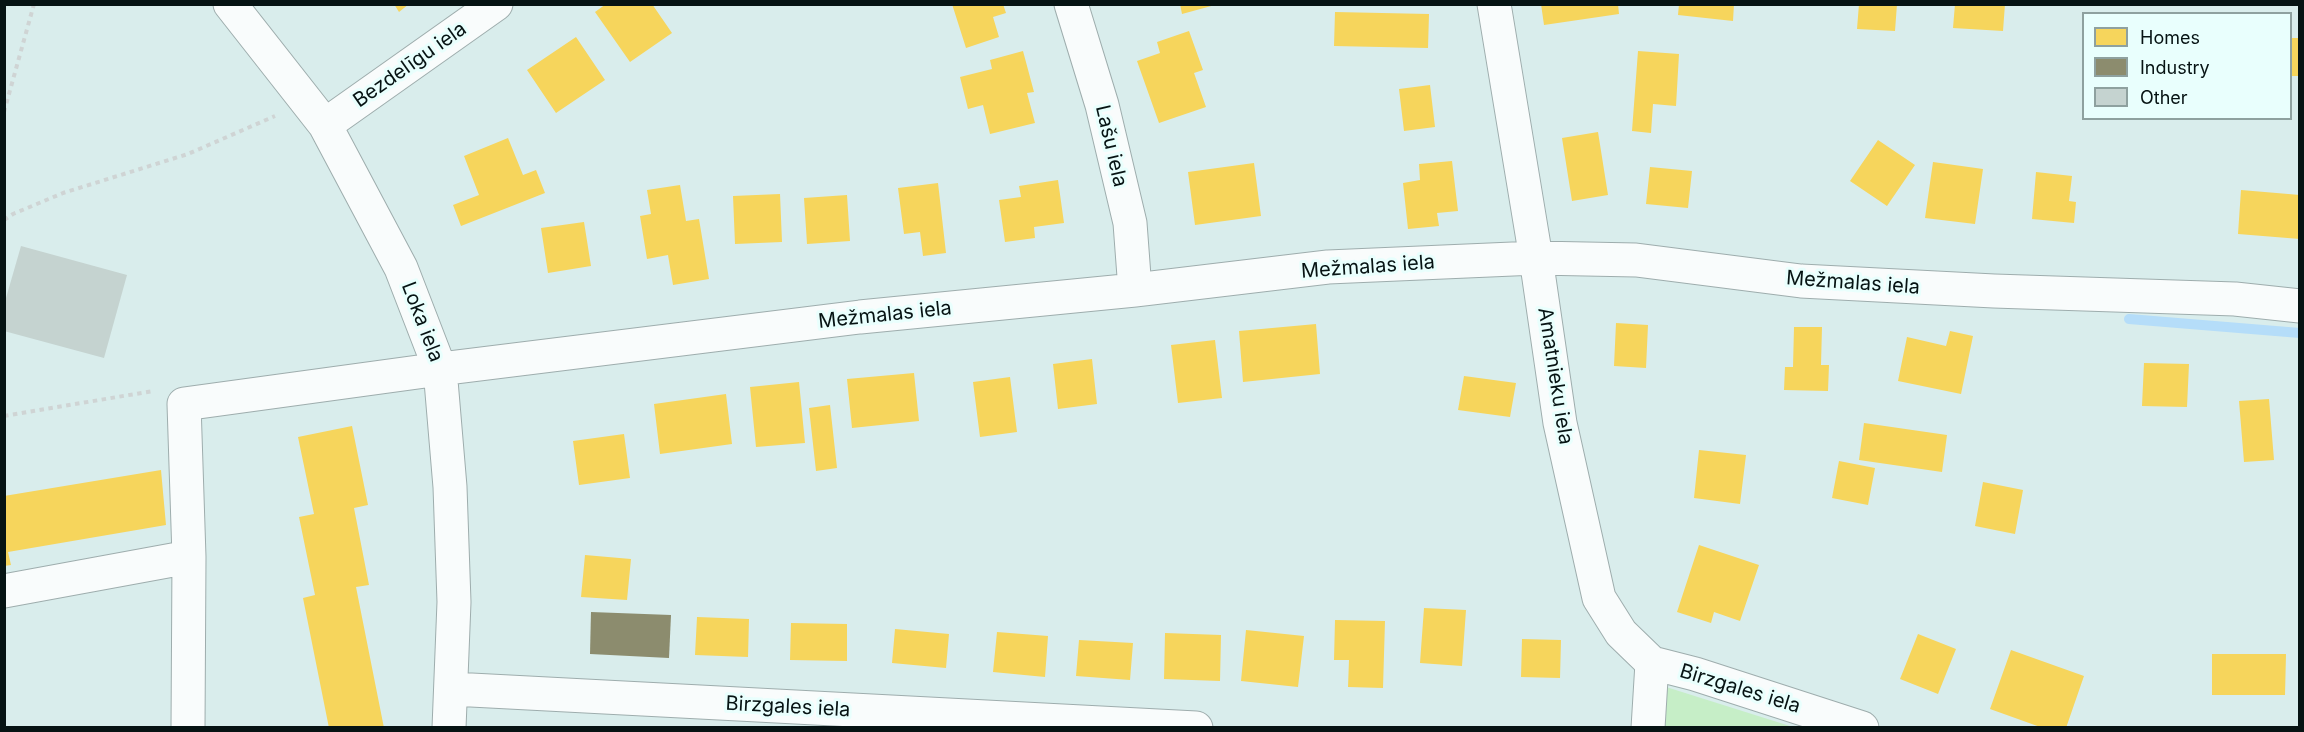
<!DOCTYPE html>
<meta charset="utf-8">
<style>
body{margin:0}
#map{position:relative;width:2304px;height:732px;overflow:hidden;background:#d9edec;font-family:Inter,sans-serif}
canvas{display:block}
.frame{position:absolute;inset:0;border:6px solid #061313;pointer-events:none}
.legend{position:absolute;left:2082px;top:12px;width:210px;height:108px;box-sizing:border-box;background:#e9fffd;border:2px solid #8ea19f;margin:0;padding:8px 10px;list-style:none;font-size:18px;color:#061313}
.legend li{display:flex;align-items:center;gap:12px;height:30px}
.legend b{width:30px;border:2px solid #8ea19f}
</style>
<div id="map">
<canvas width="2304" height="732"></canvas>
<div class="frame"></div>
<ul class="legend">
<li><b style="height:16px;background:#f6d55c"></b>Homes</li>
<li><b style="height:16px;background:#8c8c6e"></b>Industry</li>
<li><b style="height:16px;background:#c5d3d0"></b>Other</li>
</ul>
</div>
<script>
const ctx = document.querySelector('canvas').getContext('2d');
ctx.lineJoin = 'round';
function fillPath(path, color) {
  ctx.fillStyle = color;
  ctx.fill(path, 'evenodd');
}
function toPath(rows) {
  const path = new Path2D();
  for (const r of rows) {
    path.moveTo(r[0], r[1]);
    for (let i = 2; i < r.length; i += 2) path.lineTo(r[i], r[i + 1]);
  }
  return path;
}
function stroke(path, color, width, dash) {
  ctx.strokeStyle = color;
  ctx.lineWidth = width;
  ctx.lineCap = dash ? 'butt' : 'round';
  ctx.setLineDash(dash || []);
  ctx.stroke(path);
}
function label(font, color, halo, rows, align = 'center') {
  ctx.font = font + ' Inter,sans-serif';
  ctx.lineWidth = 6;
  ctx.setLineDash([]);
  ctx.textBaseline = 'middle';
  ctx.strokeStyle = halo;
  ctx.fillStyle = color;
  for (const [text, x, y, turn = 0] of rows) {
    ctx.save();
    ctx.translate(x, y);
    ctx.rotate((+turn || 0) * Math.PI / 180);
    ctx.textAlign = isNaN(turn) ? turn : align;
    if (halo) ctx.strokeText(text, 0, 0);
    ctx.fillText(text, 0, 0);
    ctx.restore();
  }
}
fillPath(toPath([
 [1663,686,1793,727,1663,728]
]), '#c6eec7');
fillPath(toPath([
 [394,4,409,4,399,12],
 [606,4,652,4,672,33,630,62,595,12],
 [952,4,1003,4,1006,13,993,17,999,37,966,48],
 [1180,4,1215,4,1215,5,1182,14],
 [1541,4,1618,4,1619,14,1544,25],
 [1679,4,1734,4,1733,21,1678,15],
 [1859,4,1897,4,1895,31,1857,29],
 [1955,4,2005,4,2003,31,1953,28],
 [1335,12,1429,14,1428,48,1334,46],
 [1189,31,1203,70,1194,73,1206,107,1159,123,1137,61,1160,53,1157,42],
 [576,37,605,80,556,113,527,70],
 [2290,38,2300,38,2299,76,2290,76],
 [1023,51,1034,92,1027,93,1035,123,990,134,983,105,968,109,960,77,992,69,990,60],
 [1638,51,1679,54,1676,106,1653,104,1651,133,1632,131],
 [1430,85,1435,127,1404,131,1399,89],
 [1598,132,1608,195,1572,201,1562,138],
 [508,138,523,175,536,170,545,193,461,226,453,205,479,195,464,156],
 [1878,140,1915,165,1887,206,1850,181],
 [1452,161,1458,211,1437,213,1439,226,1408,229,1403,183,1420,180,1419,164],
 [1933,162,1983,169,1975,224,1925,218],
 [1254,163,1261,216,1195,225,1188,172],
 [1650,167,1692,171,1688,208,1646,204],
 [2036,172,2072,176,2069,201,2076,202,2074,223,2032,219],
 [1058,180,1064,223,1034,227,1035,238,1005,242,999,200,1021,197,1019,186],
 [938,183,946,253,923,256,920,232,904,234,898,188],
 [680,185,686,221,699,219,709,279,673,285,668,255,647,259,640,216,651,214,647,190],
 [2241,190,2300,195,2300,239,2238,234],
 [780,194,782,242,735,244,733,196],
 [847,195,850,241,807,244,804,198],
 [584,222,591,266,548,273,541,228],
 [1616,323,1648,325,1646,368,1614,366],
 [1316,324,1320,374,1243,382,1239,331],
 [1794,327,1822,327,1821,365,1829,365,1828,391,1784,390,1785,367,1793,367],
 [1950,331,1973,336,1961,394,1898,381,1907,337,1946,346],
 [1215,340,1222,398,1178,403,1171,345],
 [1092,359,1097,404,1058,409,1053,364],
 [2144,363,2189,364,2187,407,2142,406],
 [914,373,919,421,852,428,847,379],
 [1464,376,1516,383,1510,417,1458,410],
 [1010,377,1017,432,980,437,973,382],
 [799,382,805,443,756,447,750,387],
 [726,394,732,444,660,454,654,404],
 [2269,399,2274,460,2244,462,2239,401],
 [830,405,837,468,816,471,809,408],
 [1864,423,1947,435,1942,472,1859,460],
 [352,426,368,505,354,508,369,585,356,587,384,728,329,728,303,598,315,595,299,517,314,514,298,437],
 [624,434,630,478,579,485,573,441],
 [1699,450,1746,455,1740,504,1694,498],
 [1839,461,1875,468,1868,505,1832,498],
 [161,470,166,525,8,552,11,565,4,566,4,496],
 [1983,482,2023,490,2015,534,1975,526],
 [1699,545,1759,565,1740,621,1714,612,1711,623,1677,612],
 [585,555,631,559,627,600,581,597],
 [1424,608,1466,610,1462,666,1420,663],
 [697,617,749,619,748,657,695,655],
 [1335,620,1385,621,1383,688,1348,687,1349,660,1334,660],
 [791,623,847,624,847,661,790,660],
 [895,629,949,634,946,668,892,663],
 [1246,630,1304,636,1298,687,1241,681],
 [997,632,1048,636,1045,677,993,672],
 [1165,633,1221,635,1220,681,1164,679],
 [1918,634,1956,649,1938,694,1900,679],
 [1522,639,1561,640,1560,678,1521,677],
 [1079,640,1133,643,1130,680,1076,676],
 [2011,650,2084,676,2066,728,2043,728,1990,709],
 [2212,654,2286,654,2285,695,2212,695]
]), '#f6d55c');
fillPath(toPath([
 [591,612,671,615,669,658,590,654]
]), '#8c8c6e');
stroke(toPath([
 [2129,319,2300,333]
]), '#b5ddf9', 10);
fillPath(toPath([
 [21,246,127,275,104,358,4,331,4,305]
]), '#c5d3d0');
const minor = toPath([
 [230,4,325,125,401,268,440,369,450,487,454,602,449,728],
 [1071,4,1102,105,1130,223,1135,290],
 [1494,4,1536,258,1560,423,1599,598,1621,633,1652,663,1695,674,1862,728],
 [325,125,496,4],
 [4,591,189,557],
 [452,689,1196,728],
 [188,728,189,557,184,404,440,369,860,317,1135,290,1328,267,1536,258,1636,260,1801,281,1994,291,2235,299,2300,306],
 [1648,728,1652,663]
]);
stroke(minor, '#9eadad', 35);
stroke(toPath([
 [4,112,34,4],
 [4,220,13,214,63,193,188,154,275,116],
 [4,416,153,391]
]), '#cfd4d4', 4, [4.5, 4.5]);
stroke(minor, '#f9fcfc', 33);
label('20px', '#061313', '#e9fffd', [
 ["Bezdelīgu iela",410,65,-35],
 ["Lašu iela",1111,146,77],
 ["Mežmalas iela",1368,267,-4],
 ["Mežmalas iela",1853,283,4],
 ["Mežmalas iela",885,315,-6],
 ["Loka iela",422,322,69],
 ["Amatnieku iela",1555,376,81],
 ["Birzgales iela",1740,689,17],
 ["Birzgales iela",788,707,3]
]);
</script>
